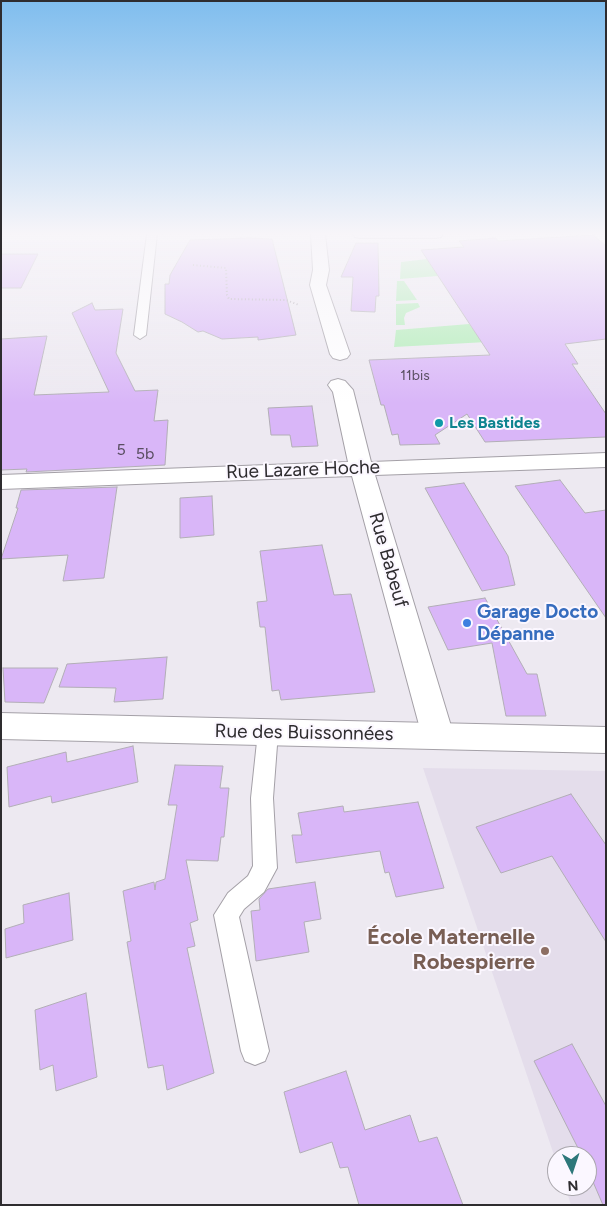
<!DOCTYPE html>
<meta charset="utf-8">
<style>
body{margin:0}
#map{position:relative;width:607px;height:1206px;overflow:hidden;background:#ede9f1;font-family:Figtree,sans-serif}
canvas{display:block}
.frame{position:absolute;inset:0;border:2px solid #2e2c2f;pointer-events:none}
.north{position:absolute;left:547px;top:1146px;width:50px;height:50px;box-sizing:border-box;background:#fbf7ff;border:1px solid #a9a6ac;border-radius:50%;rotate:176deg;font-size:14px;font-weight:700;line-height:20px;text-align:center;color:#2e2c2f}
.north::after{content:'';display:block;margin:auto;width:18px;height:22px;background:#2d777a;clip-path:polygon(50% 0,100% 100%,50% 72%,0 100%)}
</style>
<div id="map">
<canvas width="607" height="1206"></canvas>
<div class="frame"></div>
<div class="north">N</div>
</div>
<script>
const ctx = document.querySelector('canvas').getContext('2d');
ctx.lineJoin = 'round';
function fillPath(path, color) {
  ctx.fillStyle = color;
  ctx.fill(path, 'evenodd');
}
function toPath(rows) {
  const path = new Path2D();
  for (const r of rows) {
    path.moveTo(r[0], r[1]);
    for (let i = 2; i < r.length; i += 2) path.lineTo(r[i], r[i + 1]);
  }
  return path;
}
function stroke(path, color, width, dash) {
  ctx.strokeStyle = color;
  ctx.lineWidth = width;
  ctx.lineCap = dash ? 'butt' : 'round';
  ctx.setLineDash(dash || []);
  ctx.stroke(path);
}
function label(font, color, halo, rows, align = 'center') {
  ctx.font = font + ' Figtree,sans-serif';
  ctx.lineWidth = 4;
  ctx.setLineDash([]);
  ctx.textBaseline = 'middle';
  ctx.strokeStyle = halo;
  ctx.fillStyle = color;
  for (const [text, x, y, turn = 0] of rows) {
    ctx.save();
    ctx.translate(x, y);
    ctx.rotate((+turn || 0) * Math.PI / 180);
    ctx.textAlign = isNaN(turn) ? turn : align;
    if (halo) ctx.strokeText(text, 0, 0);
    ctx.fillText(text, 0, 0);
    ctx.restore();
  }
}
fillPath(toPath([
 [423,768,606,771,606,1205,571,1205,565,1186,587,1186,587,1156,557,1156,557,1164]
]), '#e4ddeb');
fillPath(toPath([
 [427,259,438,276,400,279,401,262],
 [397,281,404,281,417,300,396,301],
 [418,303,420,307,406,313,404,318,405,325,396,325,396,304],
 [469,324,477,334,487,342,394,347,396,330]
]), '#b0edb6');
const building = toPath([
 [593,235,606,246,606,339,565,344,578,364,572,364,606,414,606,437,485,442,467,414,435,435,440,444,400,445,398,434,392,435,384,405,381,405,369,360,490,355,421,250,464,247,459,241,496,238,498,241,593,235],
 [249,238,272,239,296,335,258,340,258,337,222,339,203,331,198,332,182,322,165,314,165,284,169,284,170,275,190,240,249,238],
 [356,243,378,243,379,296,376,296,375,312,351,311,353,277,341,277,356,243],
 [1,254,38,254,21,288,1,288,1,254],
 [92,303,95,310,123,309,116,353,135,391,158,390,154,421,168,420,165,465,26,472,27,469,1,470,1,339,47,336,34,395,109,392,72,313,92,303],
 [312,406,318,446,292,447,290,435,271,435,268,408,312,406],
 [560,480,585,513,606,510,606,618,515,486,560,480],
 [464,483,508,556,515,585,482,591,425,488,464,483],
 [117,487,104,578,63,581,68,555,1,559,18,508,16,508,21,490,117,487],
 [212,496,214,535,180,538,180,498,212,496],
 [322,545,334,595,351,594,375,692,281,700,279,690,272,691,265,627,260,627,257,602,267,601,260,551,322,545],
 [485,598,527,674,537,674,546,716,506,716,492,643,448,650,428,607,485,598],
 [167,657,163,699,114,702,116,688,59,687,67,664,167,657],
 [3,668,58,668,44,703,5,702,3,668],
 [133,746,138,782,52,803,51,796,9,807,7,767,66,752,67,762,133,746],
 [175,765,223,766,220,788,229,788,224,837,221,837,218,861,186,860,198,920,190,923,195,946,187,948,214,1073,167,1090,163,1065,148,1068,127,942,131,941,123,891,154,882,155,890,156,882,165,879,177,805,168,805,175,765],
 [571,794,606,845,606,942,552,856,501,873,476,827,571,794],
 [418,802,444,888,396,897,389,872,385,873,380,851,296,863,292,835,302,835,298,813,343,806,344,812,418,802],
 [315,882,321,919,304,922,309,952,256,961,251,911,260,910,259,899,268,889,315,882],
 [69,893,73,940,6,958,5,929,24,923,23,905,69,893],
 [86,993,97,1077,56,1091,53,1065,40,1070,35,1010,86,993],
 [572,1044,606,1106,606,1205,603,1205,587,1168,587,1156,582,1156,534,1061,572,1044],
 [346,1071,365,1130,410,1115,419,1142,437,1137,463,1205,359,1205,348,1167,340,1168,332,1142,300,1153,284,1092,346,1071]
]);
fillPath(building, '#d9b6f8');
stroke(building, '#b2aeb6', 1);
const lane = toPath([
 [147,234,157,234,146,335,140,339,134,335,147,234],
 [268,724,275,726,278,732,273,798,277,868,264,892,244,909,239,917,269,1051,265,1061,255,1065,245,1061,241,1051,214,915,228,893,248,876,253,866,251,798,258,732,261,726,268,724]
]);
const street = toPath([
 [311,234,325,234,329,270,326,285,350,354,347,358,340,360,333,358,330,354,310,285,313,270,311,234],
 [353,234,443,234,441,237,436,238,360,238,355,237,353,234],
 [338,379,345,381,353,390,371,462,606,453,606,467,375,475,454,736,449,745,438,749,427,745,422,736,352,476,1,489,1,475,348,462,333,392,328,385,331,381,338,379]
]);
const secondary = toPath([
 [1,713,606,727,606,753,1,739,1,713]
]);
stroke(lane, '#a4a0a7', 2);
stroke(street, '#a4a0a7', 2);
stroke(secondary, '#a4a0a7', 2);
stroke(toPath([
 [193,265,226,268,227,295,229,299,286,300,299,305]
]), '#a9a5ac', 2, [1, 2.5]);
fillPath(lane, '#fff');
fillPath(street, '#fff');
fillPath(secondary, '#fff');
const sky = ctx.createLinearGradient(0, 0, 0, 403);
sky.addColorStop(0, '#7fbdee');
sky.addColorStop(0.58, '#f7f5f9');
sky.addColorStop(1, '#f7f5f900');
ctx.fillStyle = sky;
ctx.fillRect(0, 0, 607, 403);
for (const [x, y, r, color] of [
 [439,423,5,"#0f9aa8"],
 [467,623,5,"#3f7fe0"],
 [545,951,5,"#8d6e63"]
]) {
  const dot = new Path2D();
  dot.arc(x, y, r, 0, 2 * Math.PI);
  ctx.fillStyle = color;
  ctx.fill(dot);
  stroke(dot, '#fbf7ff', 2);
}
label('14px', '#594e61', null, [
 ["11bis",415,376]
]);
label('bold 16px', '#0d838f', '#fbf7ff', [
 ["Les Bastides",449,423]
], 'left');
label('16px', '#594e61', null, [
 ["5",121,450],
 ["5b",145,454]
]);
label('19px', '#2e2c2f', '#fbf7ff', [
 ["Rue Lazare Hoche",303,470,-2],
 ["Rue Babeuf",388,560,74],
 ["Rue des Buissonnées",304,733,1]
]);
label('bold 19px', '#366cbe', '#fbf7ff', [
 ["Garage Docto",477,612],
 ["Dépanne",477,634]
], 'left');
label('bold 22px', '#785e54', '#fbf7ff', [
 ["École Maternelle",535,938],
 ["Robespierre",535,963]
], 'right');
</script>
